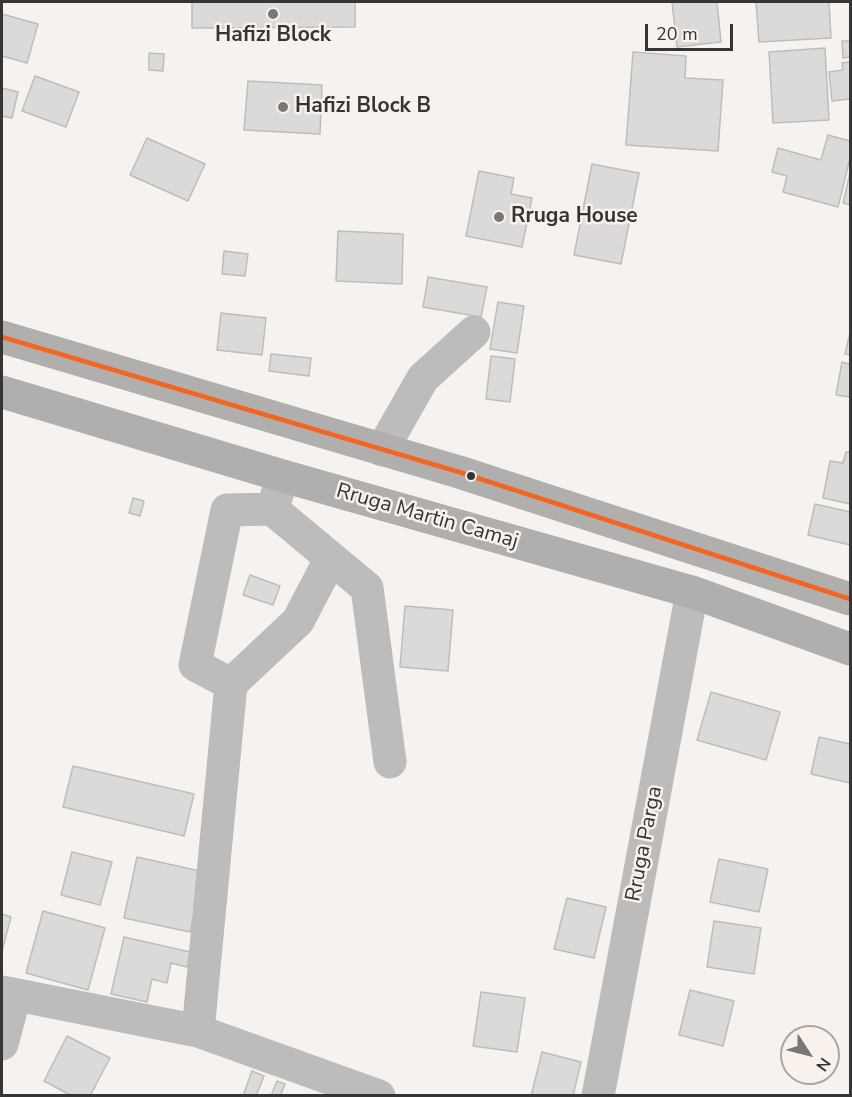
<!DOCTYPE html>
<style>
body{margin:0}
#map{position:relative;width:852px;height:1097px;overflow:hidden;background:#f5f2ef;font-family:"Nunito Sans",sans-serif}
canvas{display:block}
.frame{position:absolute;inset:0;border:3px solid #373533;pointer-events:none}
.north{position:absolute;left:780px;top:1025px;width:60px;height:60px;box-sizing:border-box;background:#f8f1ec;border:2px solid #aba6a2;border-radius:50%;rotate:126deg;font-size:16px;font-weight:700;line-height:24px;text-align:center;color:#373533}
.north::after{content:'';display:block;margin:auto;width:21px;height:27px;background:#7a7775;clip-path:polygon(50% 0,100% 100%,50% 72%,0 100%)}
.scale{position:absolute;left:645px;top:24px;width:88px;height:27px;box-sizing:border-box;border:3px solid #373533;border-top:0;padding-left:8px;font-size:18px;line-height:21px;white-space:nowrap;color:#373533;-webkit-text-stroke:4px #f8f1ec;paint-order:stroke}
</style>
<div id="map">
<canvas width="852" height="1097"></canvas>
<div class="frame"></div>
<div class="north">N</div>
<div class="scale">20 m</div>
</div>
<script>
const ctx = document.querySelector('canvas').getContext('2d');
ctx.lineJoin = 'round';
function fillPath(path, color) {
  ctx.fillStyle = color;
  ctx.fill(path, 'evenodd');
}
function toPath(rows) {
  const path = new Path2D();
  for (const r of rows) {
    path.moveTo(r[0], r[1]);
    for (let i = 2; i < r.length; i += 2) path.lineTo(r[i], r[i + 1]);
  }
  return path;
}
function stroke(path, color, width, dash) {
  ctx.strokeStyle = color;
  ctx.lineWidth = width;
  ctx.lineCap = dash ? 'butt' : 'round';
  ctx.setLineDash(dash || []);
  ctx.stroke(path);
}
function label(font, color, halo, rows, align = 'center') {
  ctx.font = font + ' "Nunito Sans",sans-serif';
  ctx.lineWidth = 5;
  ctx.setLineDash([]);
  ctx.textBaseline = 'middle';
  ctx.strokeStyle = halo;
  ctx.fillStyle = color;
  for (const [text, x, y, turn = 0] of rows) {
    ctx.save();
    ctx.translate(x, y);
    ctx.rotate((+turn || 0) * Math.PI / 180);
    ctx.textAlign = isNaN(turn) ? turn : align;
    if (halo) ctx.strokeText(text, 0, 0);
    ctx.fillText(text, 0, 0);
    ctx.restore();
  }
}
const building = toPath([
 [192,2,355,2,355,27,192,28,192,2],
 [672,2,717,2,721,42,677,47,672,2],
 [756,2,829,2,831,38,759,42,756,2],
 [2,14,38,24,27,63,2,56,2,14],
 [842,41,850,41,850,57,843,58,842,41],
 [825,48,829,120,773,123,769,52,825,48],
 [633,52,686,56,685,78,723,80,718,151,626,145,633,52],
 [149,53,164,54,163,71,149,70,149,53],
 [850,62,850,99,832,101,829,72,843,70,842,63,850,62],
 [35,76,79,92,66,127,22,111,35,76],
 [248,81,322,85,320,134,244,130,248,81],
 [2,88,18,92,12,118,2,116,2,88],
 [828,135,850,141,850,158,838,207,783,192,787,176,772,172,778,148,821,160,828,135],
 [147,138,205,164,188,201,130,175,147,138],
 [592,164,639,173,621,264,574,255,592,164],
 [479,171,514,178,511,194,532,198,522,247,466,236,479,171],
 [850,173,850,205,843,203,850,173],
 [338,231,403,234,402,284,336,281,338,231],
 [224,251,248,254,245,276,222,274,224,251],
 [428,277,487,287,481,317,423,307,428,277],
 [498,302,524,306,517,353,490,349,498,302],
 [221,313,266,318,262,355,217,350,221,313],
 [850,333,850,355,845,354,850,333],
 [271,354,311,358,309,376,269,371,271,354],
 [491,356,515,359,510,402,486,399,491,356],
 [842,362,850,364,850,397,836,395,842,362],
 [846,452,850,452,850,504,823,498,830,461,843,463,846,452],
 [133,498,144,501,140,516,129,513,133,498],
 [815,504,850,512,850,545,808,535,815,504],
 [250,575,280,586,273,605,243,595,250,575],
 [405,606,453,610,448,671,400,667,405,606],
 [711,692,780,712,766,760,697,740,711,692],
 [819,737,850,744,850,783,811,774,819,737],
 [73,766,194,794,184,836,63,807,73,766],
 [72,852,112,862,100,905,61,895,72,852],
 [137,857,204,872,190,932,124,918,137,857],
 [719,859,768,869,759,912,710,902,719,859],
 [567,898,606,907,594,958,554,949,567,898],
 [43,911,105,928,88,990,26,973,43,911],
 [2,914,11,917,2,951,2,914],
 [714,921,761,928,754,974,707,967,714,921],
 [124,937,190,952,187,967,171,963,167,983,152,979,147,1002,111,994,124,937],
 [690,990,734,1001,723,1046,679,1035,690,990],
 [481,992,525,998,517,1052,473,1046,481,992],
 [67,1036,110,1058,90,1096,72,1096,44,1081,67,1036],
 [542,1052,581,1062,573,1096,531,1096,542,1052],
 [252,1071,264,1076,256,1096,243,1096,252,1071],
 [277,1081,285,1084,280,1096,271,1096,277,1081]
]);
fillPath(building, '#dcdad8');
stroke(building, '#bfbdba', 1.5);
stroke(toPath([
 [382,450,423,378,474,332],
 [279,489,272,509,367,588,390,762],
 [272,509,227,510,195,665,231,684,298,621,331,558],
 [2,992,198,1031,379,1096],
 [198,1031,231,684],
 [2,1044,15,995],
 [598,1096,692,592]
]), '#bdbcbb', 33);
stroke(toPath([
 [2,337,459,472,850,599],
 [2,392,283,476,692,592,850,649]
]), '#b1afae', 33);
stroke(toPath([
 [2,337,459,472,850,599]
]), '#f26522', 4.5);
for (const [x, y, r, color] of [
 [273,14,6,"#7a7775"],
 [283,107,6,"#7a7775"],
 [499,217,6,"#7a7775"],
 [471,476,5,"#373533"]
]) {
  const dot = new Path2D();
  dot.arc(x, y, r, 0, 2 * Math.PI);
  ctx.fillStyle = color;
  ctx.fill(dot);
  stroke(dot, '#f8f1ec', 2);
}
label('bold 21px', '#373533', '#f8f1ec', [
 ["Hafizi Block",273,36,"center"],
 ["Hafizi Block B",295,107],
 ["Rruga House",511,217]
], 'left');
label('21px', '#373533', '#f8f1ec', [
 ["Rruga Martin Camaj",427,517,16],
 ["Rruga Parga",645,844,-79]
]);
</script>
